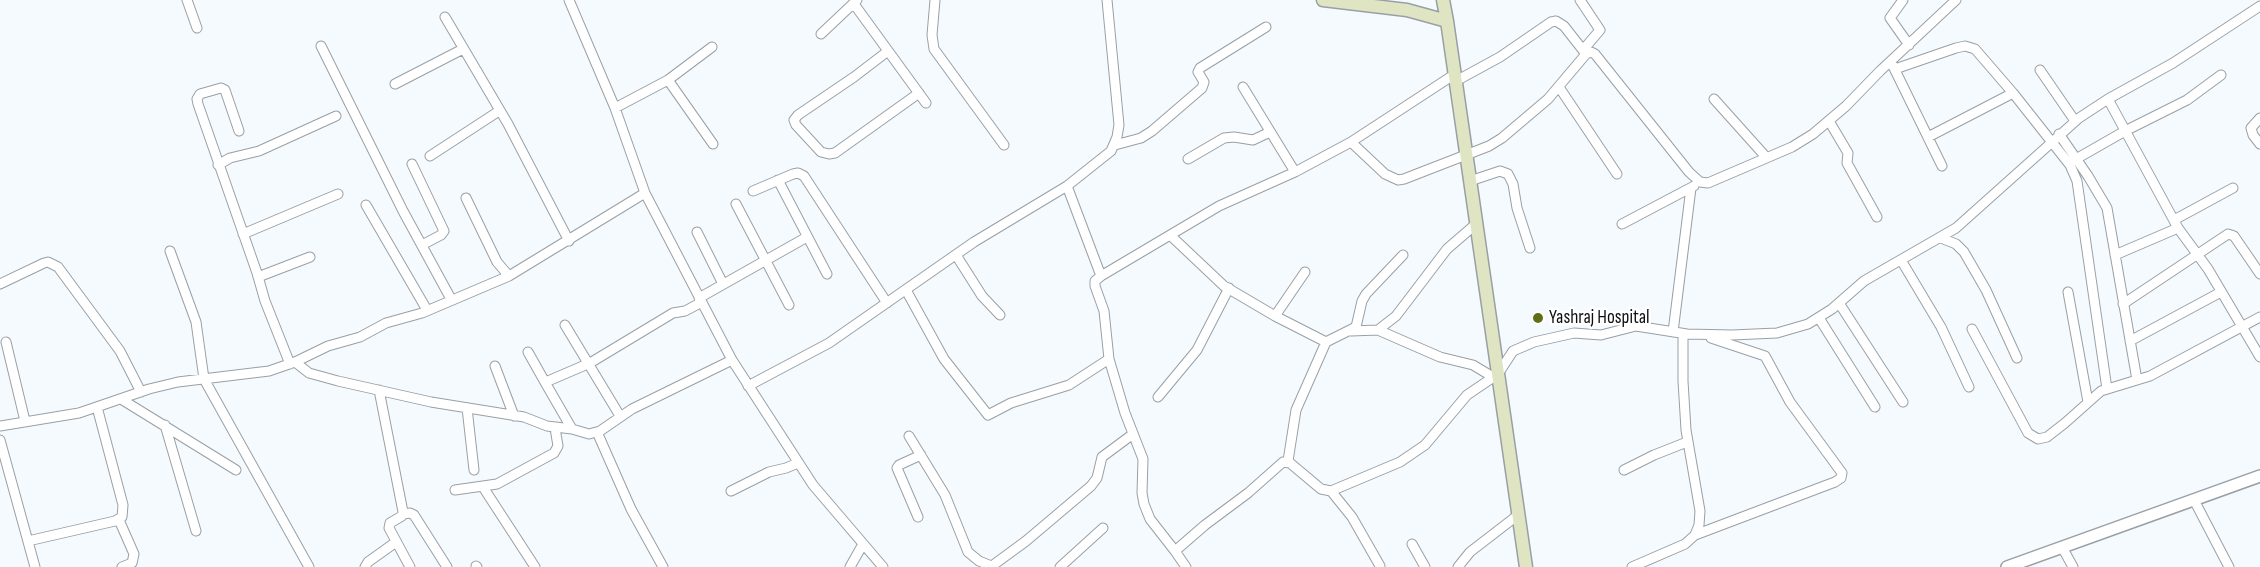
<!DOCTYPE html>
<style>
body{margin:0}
canvas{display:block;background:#f4fafe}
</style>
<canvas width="2260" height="567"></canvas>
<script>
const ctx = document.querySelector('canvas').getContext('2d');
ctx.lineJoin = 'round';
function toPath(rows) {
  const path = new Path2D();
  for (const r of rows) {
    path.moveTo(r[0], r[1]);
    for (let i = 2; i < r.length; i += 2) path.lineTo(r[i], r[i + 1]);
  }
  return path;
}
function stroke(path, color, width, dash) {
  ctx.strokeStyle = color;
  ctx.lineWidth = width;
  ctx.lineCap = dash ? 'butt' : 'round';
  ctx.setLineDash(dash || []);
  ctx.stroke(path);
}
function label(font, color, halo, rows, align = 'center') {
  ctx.font = font + ' "Sofia Sans Condensed",sans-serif';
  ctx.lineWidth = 5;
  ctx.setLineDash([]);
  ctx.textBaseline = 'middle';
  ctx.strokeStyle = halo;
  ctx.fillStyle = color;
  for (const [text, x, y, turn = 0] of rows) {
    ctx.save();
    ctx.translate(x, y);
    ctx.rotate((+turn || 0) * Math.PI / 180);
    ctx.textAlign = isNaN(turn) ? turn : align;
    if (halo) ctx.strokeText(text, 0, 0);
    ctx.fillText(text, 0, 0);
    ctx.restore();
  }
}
const minor = toPath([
 [187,0,197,28],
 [569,0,615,108,645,193,732,360,813,485,883,567],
 [935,0,932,35,934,49,1004,145],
 [1580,0,1600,30,1583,50],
 [1903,0,1890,18,1909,45],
 [854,4,926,103],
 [445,17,508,124,569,241],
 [821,34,857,0],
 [321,46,403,211,451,299],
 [888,51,854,77,798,115,794,120,796,125,821,152,829,154,835,153,919,93],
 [1893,66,1942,166],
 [1895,69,1956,48,1965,46,1975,49,2013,93,2070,165,2077,181,2107,389],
 [2040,70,2075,121],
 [668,80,713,144],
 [1456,81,1500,57,1551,22,1556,21,1564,26,1586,54],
 [395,84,463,49],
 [1243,87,1295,172],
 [1559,87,1617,174],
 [1714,99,1766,157],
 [2108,99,2178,228,2208,269,2260,357],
 [615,108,668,80,712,47],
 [2260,118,2251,128,2253,135,2260,144],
 [1829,121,1848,153,1847,163,1877,217],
 [239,131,225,90,221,88,200,94,197,99,198,104,257,273,265,301,290,364],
 [2059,134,2088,176,2107,208,2137,380],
 [1928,137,2013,93],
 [1351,142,1385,174,1398,180,1404,179,1489,146,1502,138,1548,99,1586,54,1591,52,1595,54,1689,172,1700,182,1708,183,1792,147,1813,134,1846,106,1880,71,1956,0],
 [1115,145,1141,138,1152,131,1202,88,1204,82,1198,72,1200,68,1266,27],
 [430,156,499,111],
 [1188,159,1224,138,1234,137,1253,140,1270,132],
 [2076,159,2125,131,2187,100,2221,75],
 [412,164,444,231,441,235,422,245],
 [218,165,230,158,259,151,336,116],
 [778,180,827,274],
 [1470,181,1500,171,1508,174,1513,184,1517,208,1530,248],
 [1067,186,1101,276,1219,206,1295,172,1351,142,1455,74],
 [753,191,793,174,798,173,804,176,887,303],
 [466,198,497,262,509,276],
 [736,204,789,305],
 [366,205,427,310],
 [2174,220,2233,188],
 [1622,224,1694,186],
 [697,232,723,284],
 [243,234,338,194],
 [1170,235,1224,286,1275,316,1326,342,1296,410,1288,461],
 [1941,238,1956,244,1964,252,1986,290,2017,358],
 [170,251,196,322,204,379,309,567],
 [956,255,982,296,1000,315],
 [2115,255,2178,228],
 [1901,260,1941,327,1969,387],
 [1101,276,1095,281,1095,286,1104,311,1109,359,1125,413,1143,459,1142,493,1144,504,1150,519,1175,551,1205,525,1248,493,1283,462,1290,463,1321,489,1331,491,1400,462,1425,445,1467,395,1498,374,1513,351,1534,342,1574,333,1601,335,1636,326,1687,334,1732,335,1777,333,1808,324,1832,309,1864,281,1956,228,2079,118,2108,99,2173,63,2260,6],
 [258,277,310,257],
 [0,284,44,263,48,262,58,267,120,351,141,392],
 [906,290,944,359,988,415,1011,403,1069,385,1109,359],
 [2068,292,2088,402],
 [699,298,807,237],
 [1839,303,1903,402],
 [2123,304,2228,234,2234,236,2260,274],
 [1275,316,1305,272],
 [1819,318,1875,407],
 [565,325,620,416],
 [1972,329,2028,433,2038,439,2047,437,2065,423,2101,391,2150,376,2260,317],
 [1378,330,1396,316,1447,249,1476,224],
 [1351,331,1378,330,1440,357,1473,365,1493,377],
 [1673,332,1691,188],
 [2130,341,2221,292],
 [6,342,25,421],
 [1326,342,1356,327,1362,301,1366,294,1403,255],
 [528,352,546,384],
 [295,362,309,373,338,381,431,402,524,417,547,426,572,429,589,434,600,431,632,409,732,360],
 [495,366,514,416],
 [748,386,829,343,974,242,1067,186,1111,151,1117,137,1119,125,1107,0],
 [379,390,403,512,402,516,390,523,389,528,410,567],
 [1158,397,1197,350,1229,288],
 [121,399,236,470],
 [467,408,474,470],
 [165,425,196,531],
 [0,426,79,413,149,389,178,382,269,371,295,362,328,346,360,337,386,323,422,313,509,276,645,193],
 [572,429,546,384,548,381,590,363,673,313,685,311,702,302],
 [597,432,631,509,663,567],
 [909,436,945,495,968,552,979,561,994,567],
 [0,440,35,567],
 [1624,470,1654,455,1687,442],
 [483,487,535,567],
 [455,490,497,484,554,453,558,446,555,428],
 [731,491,769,472,786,468,798,463],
 [1331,491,1352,517,1380,566],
 [2194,500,2229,567],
 [403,514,410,513,414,515,447,567],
 [918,517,897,468,899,465,921,455],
 [119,520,134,554,132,563,122,567],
 [1695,535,1835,482,1841,478,1842,473,1790,402,1765,356,1711,338],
 [28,541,115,521,122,517,123,505,97,407],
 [1412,544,1425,567],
 [2062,547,2073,567],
 [1175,551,1186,567],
 [476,566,477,567],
 [992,566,1026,541,1091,486,1097,478,1102,457,1133,434],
 [365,567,368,562,396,542],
 [850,567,863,544],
 [1060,567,1103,528],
 [1458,567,1470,552,1518,515],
 [1632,567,1685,544,1695,535,1699,525,1700,511,1686,430,1683,381,1683,334]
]);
const tertiary = toPath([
 [2007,567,2260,476]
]);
const secondary = toPath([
 [1323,0,1407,10,1447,21,1526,567],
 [1443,0,1447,21]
]);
stroke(minor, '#99a0a5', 11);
stroke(tertiary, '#99a0a5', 14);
stroke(secondary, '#99a0a5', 15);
stroke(minor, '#fff', 9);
stroke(tertiary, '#fff', 11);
stroke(secondary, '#dfe5c2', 12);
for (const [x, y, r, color] of [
 [1538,318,6,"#616e19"]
]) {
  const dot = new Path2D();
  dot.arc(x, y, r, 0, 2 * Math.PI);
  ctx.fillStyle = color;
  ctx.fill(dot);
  stroke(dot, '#fff', 2);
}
label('19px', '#0d0f11', '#fff', [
 ["Yashraj Hospital",1549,318]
], 'left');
</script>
